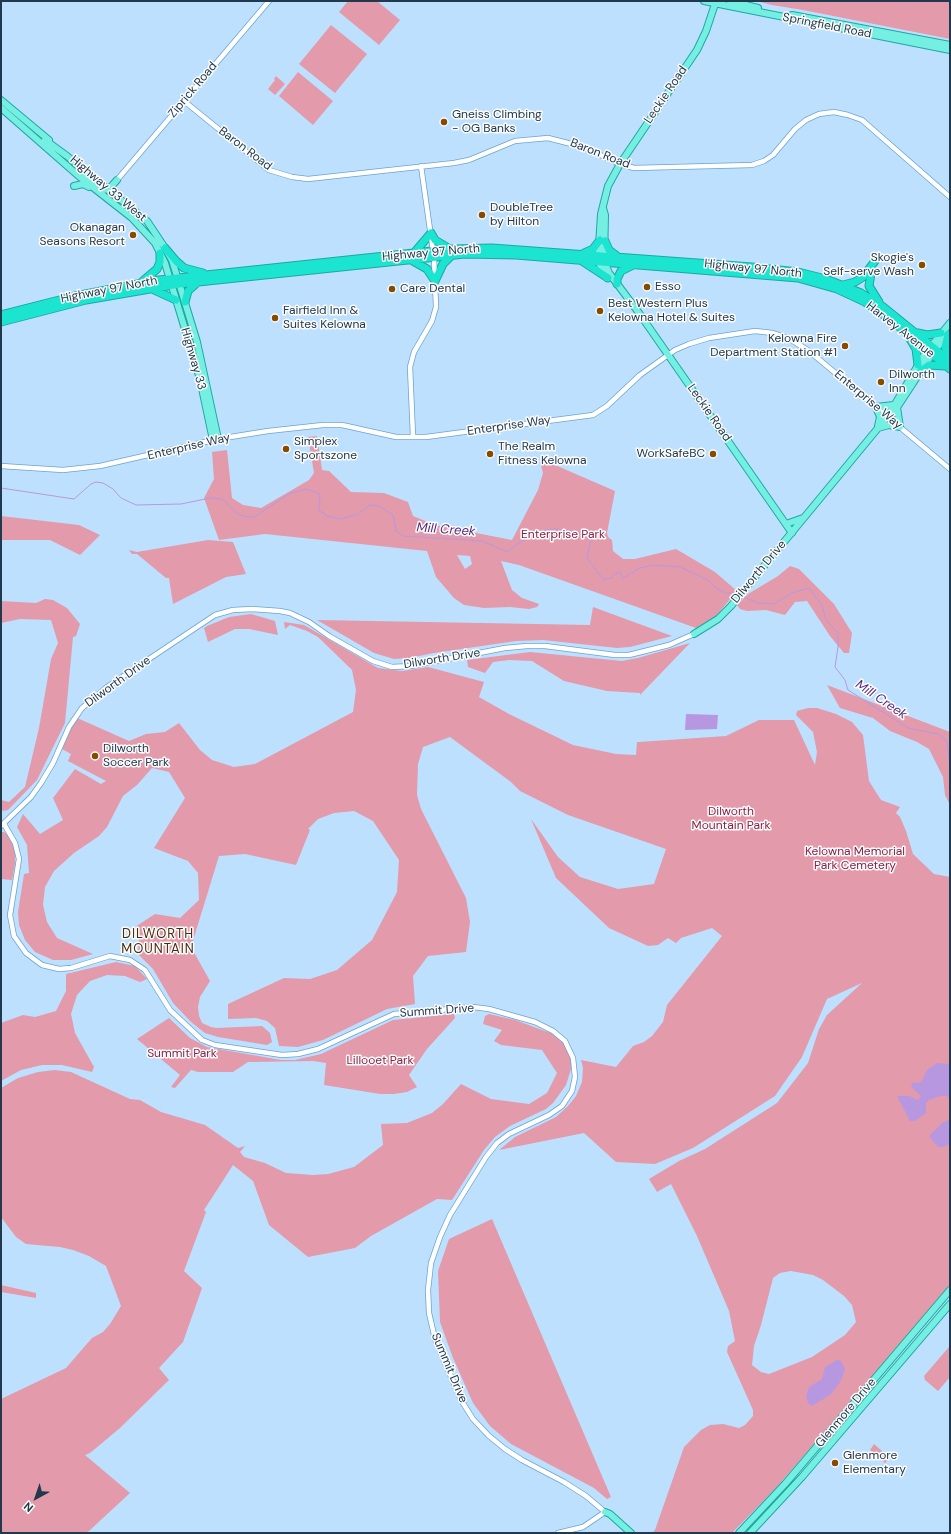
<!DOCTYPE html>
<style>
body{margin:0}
#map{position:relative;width:951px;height:1534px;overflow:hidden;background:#bde0fe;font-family:"DM Sans",sans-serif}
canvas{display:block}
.frame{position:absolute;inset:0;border:2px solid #21394d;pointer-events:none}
.north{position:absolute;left:16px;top:1478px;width:40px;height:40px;-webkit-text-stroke:3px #fcfcfc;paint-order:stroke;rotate:220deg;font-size:11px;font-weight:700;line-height:16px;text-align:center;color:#21394d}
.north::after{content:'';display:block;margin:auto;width:14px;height:18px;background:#21394d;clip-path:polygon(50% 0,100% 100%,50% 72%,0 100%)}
</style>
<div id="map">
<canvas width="951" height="1534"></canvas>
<div class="frame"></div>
<div class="north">N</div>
</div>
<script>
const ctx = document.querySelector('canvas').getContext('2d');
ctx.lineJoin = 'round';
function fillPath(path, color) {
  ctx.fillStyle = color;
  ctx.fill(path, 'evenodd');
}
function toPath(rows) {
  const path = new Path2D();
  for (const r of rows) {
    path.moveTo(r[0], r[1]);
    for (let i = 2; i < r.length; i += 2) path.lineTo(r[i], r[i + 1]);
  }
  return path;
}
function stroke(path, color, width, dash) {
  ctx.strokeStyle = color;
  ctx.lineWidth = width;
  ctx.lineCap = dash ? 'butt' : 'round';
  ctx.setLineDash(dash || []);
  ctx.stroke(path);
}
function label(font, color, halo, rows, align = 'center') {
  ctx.font = font + ' "DM Sans",sans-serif';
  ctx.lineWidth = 3;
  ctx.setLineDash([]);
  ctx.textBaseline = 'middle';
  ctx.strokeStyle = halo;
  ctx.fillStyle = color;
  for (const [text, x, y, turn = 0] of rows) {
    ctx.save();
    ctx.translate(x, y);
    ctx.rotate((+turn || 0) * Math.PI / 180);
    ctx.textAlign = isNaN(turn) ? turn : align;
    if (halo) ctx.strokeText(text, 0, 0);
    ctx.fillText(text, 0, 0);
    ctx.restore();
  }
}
fillPath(toPath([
 [348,1,377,1,400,20,379,45,339,12],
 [756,1,950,1,950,39,803,10,772,5],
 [331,25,367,54,335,93,299,64],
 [298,72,333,101,313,125,279,96],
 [276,76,285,84,275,95,268,89,275,80,274,79],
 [317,436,322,470,329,471,351,492,384,493,408,502,413,516,435,525,512,540,538,490,543,473,540,462,555,465,615,491,607,533,608,537,612,540,613,551,623,559,635,559,676,549,715,572,737,591,716,616,701,626,696,628,519,565,501,561,512,590,522,598,539,604,537,607,529,609,510,607,484,608,464,605,454,598,436,577,427,551,265,534,219,540,204,498,214,479,212,452,227,450,232,498,243,505,261,508,309,480,314,473,308,437],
 [457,555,470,556,472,564,465,569],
 [1,516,79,525,100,535,80,555,50,540,1,540],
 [208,540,233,542,246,574,226,577,173,604,169,578,166,578,137,554,132,554,129,550,137,552],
 [790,566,799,569,834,604,852,633,849,653,844,653,830,636,807,601,795,602,785,615,766,610,747,611,740,609,737,605,748,594,778,576],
 [45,599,53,600,67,608,80,624,76,636,73,637,65,723,37,780,8,810,3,811,1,809,1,800,9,802,25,787,39,728,51,659,58,643,51,620,20,619,1,623,1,601,36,603],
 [593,607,672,636,630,647,617,648,543,640,516,641,434,653,409,658,394,659,374,653,317,620,590,625],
 [251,614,275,621,278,635,249,629,235,629,208,642,204,628,207,626,229,617],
 [284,622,304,625,378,668,402,671,428,667,484,682,479,697,509,714,573,745,616,754,636,755,637,742,639,742,726,736,759,720,794,720,815,765,812,784,817,752,813,732,796,715,797,711,808,708,817,708,836,714,852,722,863,735,869,781,881,800,900,807,896,813,900,817,906,831,913,854,934,874,950,877,950,1287,776,1488,732,1533,652,1533,655,1530,684,1447,701,1430,710,1425,723,1424,739,1428,745,1425,753,1416,753,1410,727,1352,728,1346,735,1341,729,1311,697,1236,671,1184,657,1192,649,1179,679,1161,705,1149,777,1103,808,1063,819,1029,827,1015,862,983,827,999,802,1057,775,1096,693,1148,655,1164,616,1162,584,1133,499,1150,515,1137,556,1117,568,1106,576,1096,582,1082,583,1068,581,1060,616,1067,633,1046,644,1042,652,1036,663,1022,667,1005,722,936,712,928,681,938,676,943,668,938,658,945,648,946,609,928,556,878,531,819,558,857,580,877,618,889,654,884,666,849,568,815,520,791,511,782,450,737,423,747,418,764,417,795,421,809,466,898,470,922,466,952,428,956,413,976,415,1004,387,1009,323,1040,298,1047,279,1046,275,1028,267,1021,256,1018,228,1019,228,1004,284,978,310,979,337,970,372,940,397,892,399,860,373,821,354,811,334,813,318,819,308,829,310,830,296,865,245,854,219,856,191,947,210,981,200,997,198,1007,199,1016,202,1023,211,1027,217,1028,262,1026,270,1033,272,1042,267,1045,218,1037,205,1033,191,1022,173,1003,153,969,138,954,139,939,135,927,155,914,180,918,199,900,198,873,188,861,154,848,185,798,169,772,152,768,137,785,123,796,107,827,99,836,74,853,54,871,45,887,43,905,47,922,57,938,93,954,71,960,53,960,35,952,25,940,19,925,18,912,24,874,29,873,27,845,17,827,23,814,40,834,63,820,53,798,75,769,101,784,106,781,68,761,71,754,60,748,75,717,129,741,146,734,165,732,179,723,200,750,212,760,234,767,255,764,353,712,356,690,352,670,318,637,307,631,290,625,285,629],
 [791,1271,813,1275,823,1280,844,1296,852,1305,856,1322,845,1335,812,1357,769,1374,761,1372,752,1365,754,1346,761,1325,773,1278,780,1273],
 [690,643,640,695,640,693,607,691,564,681,532,661,509,660,493,662,485,673,468,667,467,660,530,652,622,661,638,658],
 [827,685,950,732,950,805,945,795,943,777,929,749,917,742,890,731,873,718,840,708],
 [1,832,4,832,8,835,15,849,15,864,12,880,1,879],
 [116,962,135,966,147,979,140,982,125,976,107,975,90,981,77,995,71,1014,75,1033,94,1067,92,1072,62,1065,42,1065,21,1070,1,1081,1,1023,23,1015,35,1017,56,1011,66,991,66,974],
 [454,1014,455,1018,427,1049,409,1075,417,1087,407,1092,394,1094,380,1094,324,1085,326,1063,313,1061,248,1062,233,1072,198,1072,191,1070,175,1088,171,1087,180,1075,137,1039,169,1018,190,1038,207,1047,281,1060,295,1060,321,1054,393,1020],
 [489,1014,515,1020,564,1038,573,1062,571,1069,566,1085,553,1103,546,1109,510,1126,495,1137,484,1150,452,1200,437,1199,371,1236,355,1248,308,1257,269,1225,253,1181,233,1165,204,1210,206,1212,184,1271,202,1288,183,1342,159,1368,169,1380,120,1428,90,1453,85,1455,130,1493,89,1531,85,1533,1,1533,1,1399,66,1368,92,1338,103,1332,110,1324,121,1306,106,1266,89,1256,73,1250,60,1247,26,1244,16,1237,1,1217,1,1088,18,1078,38,1072,55,1070,71,1072,130,1099,140,1100,161,1112,205,1125,238,1148,245,1146,240,1152,244,1157,265,1163,286,1173,313,1175,328,1174,354,1167,383,1145,381,1124,407,1123,432,1113,443,1104,461,1084,491,1099,529,1104,547,1093,557,1073,542,1050,501,1045,494,1041,502,1030,483,1024,485,1016],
 [492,1219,611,1497,607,1499,594,1488,511,1444,490,1426,473,1403,453,1358,440,1322,438,1271,449,1239],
 [1,1285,36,1293,36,1298,1,1292],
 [949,1347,950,1377,938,1391,925,1380,924,1376],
 [874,1444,890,1458,885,1463,870,1450]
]), '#e39aab');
fillPath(toPath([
 [686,714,718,715,717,729,685,730],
 [937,1063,950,1064,950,1099,947,1096,941,1096,929,1100,926,1103,926,1113,915,1121,910,1121,897,1096,909,1096,918,1100,921,1096,911,1087,913,1082,919,1083,922,1081,927,1070],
 [950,1119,950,1144,943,1147,938,1147,929,1136,942,1123],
 [837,1360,841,1361,845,1369,841,1381,830,1395,812,1406,808,1403,806,1397,809,1387,822,1379,825,1367]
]), '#b798e0');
stroke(toPath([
 [1,488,74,499,91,484,96,482,103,483,113,489,121,498,136,505,181,504,210,498,222,499,238,514,246,517,254,517,291,493,307,489,320,494,319,510,327,516,340,519,358,514,370,505,379,506,393,515,396,531,403,536,483,541,507,552,520,542,546,530,557,529,570,531,588,535,591,539,587,558,604,580,611,578,618,572,620,572,623,578,640,568,653,565,680,567,708,580,716,588,725,593,738,593],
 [742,596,758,603,774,604,792,593,809,588,822,605,826,620,838,633,838,647,835,667,845,680,848,690,908,728,938,734,947,741,950,767]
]), '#b798e0', 1);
const minor = toPath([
 [184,101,269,170,292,177,308,179,454,163,469,160,515,141,548,138,583,147,620,164,634,168,752,165,764,161,773,155,795,129,806,120,819,114,834,112,848,115,862,120,950,197],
 [117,180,269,1],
 [413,436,410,367,414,352,432,321,436,307,434,258,421,166],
 [1,466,63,470,100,466,218,439,268,431,323,425,342,425,396,437,426,437,593,415,607,406,640,375,675,350,689,344,709,338,755,331,773,333,790,339,809,351,950,469],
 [4,824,15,843,19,859,10,915,14,936,26,953,42,965,59,969,71,968,110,956,130,960,145,970,170,1010,202,1040,215,1045,282,1055,298,1054,318,1049,394,1014,473,1007,489,1009,535,1022,553,1031,565,1041,573,1058,575,1077,572,1091,562,1106,549,1115,509,1134,497,1143,486,1157,450,1215,440,1237,431,1263,428,1290,429,1313,435,1339,461,1400,473,1419,489,1436,505,1449,522,1460,564,1482,586,1496,605,1512,583,1527,558,1533],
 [1,826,31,797,41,783,53,763,69,727,82,708,107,687,215,615,233,610,252,609,280,611,290,613,309,622,329,636,373,661,392,667,411,666,505,648,527,646,545,646,615,655,629,655,669,645,694,634]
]);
const major = toPath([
 [704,1,950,50],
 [730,1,758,8],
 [792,15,950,45],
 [1,100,49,140],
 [1,108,81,178,132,218,155,243,165,263,200,379,213,440],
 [45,140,67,156,147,221,165,248,172,260,197,342,218,439],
 [78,170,103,190,109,189,117,180],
 [74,186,83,184,89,187],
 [603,208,605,215,604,261,609,273,639,313,792,533],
 [607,278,598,261,601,214,608,186,620,164,697,50,706,31,716,1],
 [888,416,924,355,950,323],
 [878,426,880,417,876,407,893,405],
 [878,428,889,425,900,427,897,407],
 [786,524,803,518],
 [694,634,718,619,731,606,888,416,894,412,932,354,948,334],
 [605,1512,610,1514,631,1533],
 [739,1533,785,1484,950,1290],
 [750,1533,802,1477,950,1304]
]);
const highway = toPath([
 [605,241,609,250,617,256],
 [165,248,176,261,184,268,203,273],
 [414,253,431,233,435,240,450,249],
 [584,253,593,249,600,240],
 [413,261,427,269,435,281],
 [582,261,608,278],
 [871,273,869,286,879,302],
 [143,281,157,269,160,262,160,253],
 [435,281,443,264,451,256],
 [617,284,617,279,621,271,635,264],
 [843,285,855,282,863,277,878,257],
 [152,289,176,300],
 [185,302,188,291,198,282],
 [1,315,75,296,159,280,451,249,492,248,752,267,798,272,826,279,861,293,882,306,950,361],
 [1,322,86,300,179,284,465,254,516,255,798,278,837,289,865,302,891,320,950,369],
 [918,333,927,335,941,333],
 [948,334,945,347,950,359],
 [910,339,916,349,918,365],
 [921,371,929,365,945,366]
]);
stroke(minor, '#69a4d2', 6);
stroke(major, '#1da8a2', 8);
stroke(highway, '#1da8a2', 9);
stroke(minor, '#fff', 4.5);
stroke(major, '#76efe3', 6);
stroke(highway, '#1be4d0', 7);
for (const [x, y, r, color] of [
 [444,122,4,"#854c00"],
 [482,215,4,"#854c00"],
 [133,235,4,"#854c00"],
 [922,265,4,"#854c00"],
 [647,287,4,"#854c00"],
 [392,289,4,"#854c00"],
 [600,311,4,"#854c00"],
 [275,318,4,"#854c00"],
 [845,346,4,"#854c00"],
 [881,382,4,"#854c00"],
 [286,449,4,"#854c00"],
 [490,454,4,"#854c00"],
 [713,454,4,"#854c00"],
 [95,756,4,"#854c00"],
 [835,1463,4,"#854c00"]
]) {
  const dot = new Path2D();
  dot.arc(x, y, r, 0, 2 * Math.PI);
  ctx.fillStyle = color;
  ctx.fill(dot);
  stroke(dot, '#fcfcfc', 1.5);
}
label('12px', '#21394d', '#fcfcfc', [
 ["Springfield Road",827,26,11],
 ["Ziprick Road",193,90,-50],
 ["Leckie Road",666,95,-56],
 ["Baron Road",245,149,37],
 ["Baron Road",600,154,21],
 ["Highway 33 West",108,189,40],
 ["Highway 97 North",431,253,-5],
 ["Highway 97 North",753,269,6],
 ["Highway 97 North",109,290,-11],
 ["Harvey Avenue",900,330,38],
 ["Highway 33",193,359,74],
 ["Enterprise Way",868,400,40],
 ["Leckie Road",709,413,55],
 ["Enterprise Way",509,426,-8],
 ["Enterprise Way",189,447,-13],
 ["Dilworth Drive",759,572,-50],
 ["Dilworth Drive",442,659,-9],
 ["Dilworth Drive",118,682,-36],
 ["Summit Drive",437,1011,-4],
 ["Summit Drive",449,1368,67],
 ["Glenmore Drive",846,1413,-50]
]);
label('12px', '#21394d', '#fcfcfc', [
 ["Gneiss Climbing",452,115],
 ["- OG Banks",452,129],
 ["DoubleTree",490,208],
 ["by Hilton",490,222],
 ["Okanagan",125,228,"right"],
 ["Seasons Resort",125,242,"right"],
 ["Skogie's",914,258,"right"],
 ["Self-serve Wash",914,272,"right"],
 ["Esso",655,287],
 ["Care Dental",400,289],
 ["Best Western Plus",608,304],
 ["Kelowna Hotel & Suites",608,318],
 ["Fairfield Inn &",283,311],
 ["Suites Kelowna",283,325],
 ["Kelowna Fire",837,339,"right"],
 ["Department Station #1",837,353,"right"],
 ["Dilworth",889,375],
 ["Inn",889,389],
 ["Simplex",294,442],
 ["Sportszone",294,456],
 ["The Realm",498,447],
 ["Fitness Kelowna",498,461],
 ["WorkSafeBC",705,454,"right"],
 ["Dilworth",103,749],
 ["Soccer Park",103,763],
 ["Glenmore",843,1456],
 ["Elementary",843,1470]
], 'left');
label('12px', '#862245', '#fcfcfc', [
 ["Enterprise Park",563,535],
 ["Dilworth",731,812],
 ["Mountain Park",731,826],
 ["Kelowna Memorial",855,852],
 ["Park Cemetery",855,866],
 ["Summit Park",182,1054],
 ["Lillooet Park",380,1061]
]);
label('italic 13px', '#552b7f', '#fcfcfc', [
 ["Mill Creek",446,530,4],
 ["Mill Creek",881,700,34]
]);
ctx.letterSpacing = '1px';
label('13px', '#482c0e', '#fcfcfc', [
 ["DILWORTH",158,935],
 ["MOUNTAIN",158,950]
]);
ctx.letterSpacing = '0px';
</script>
